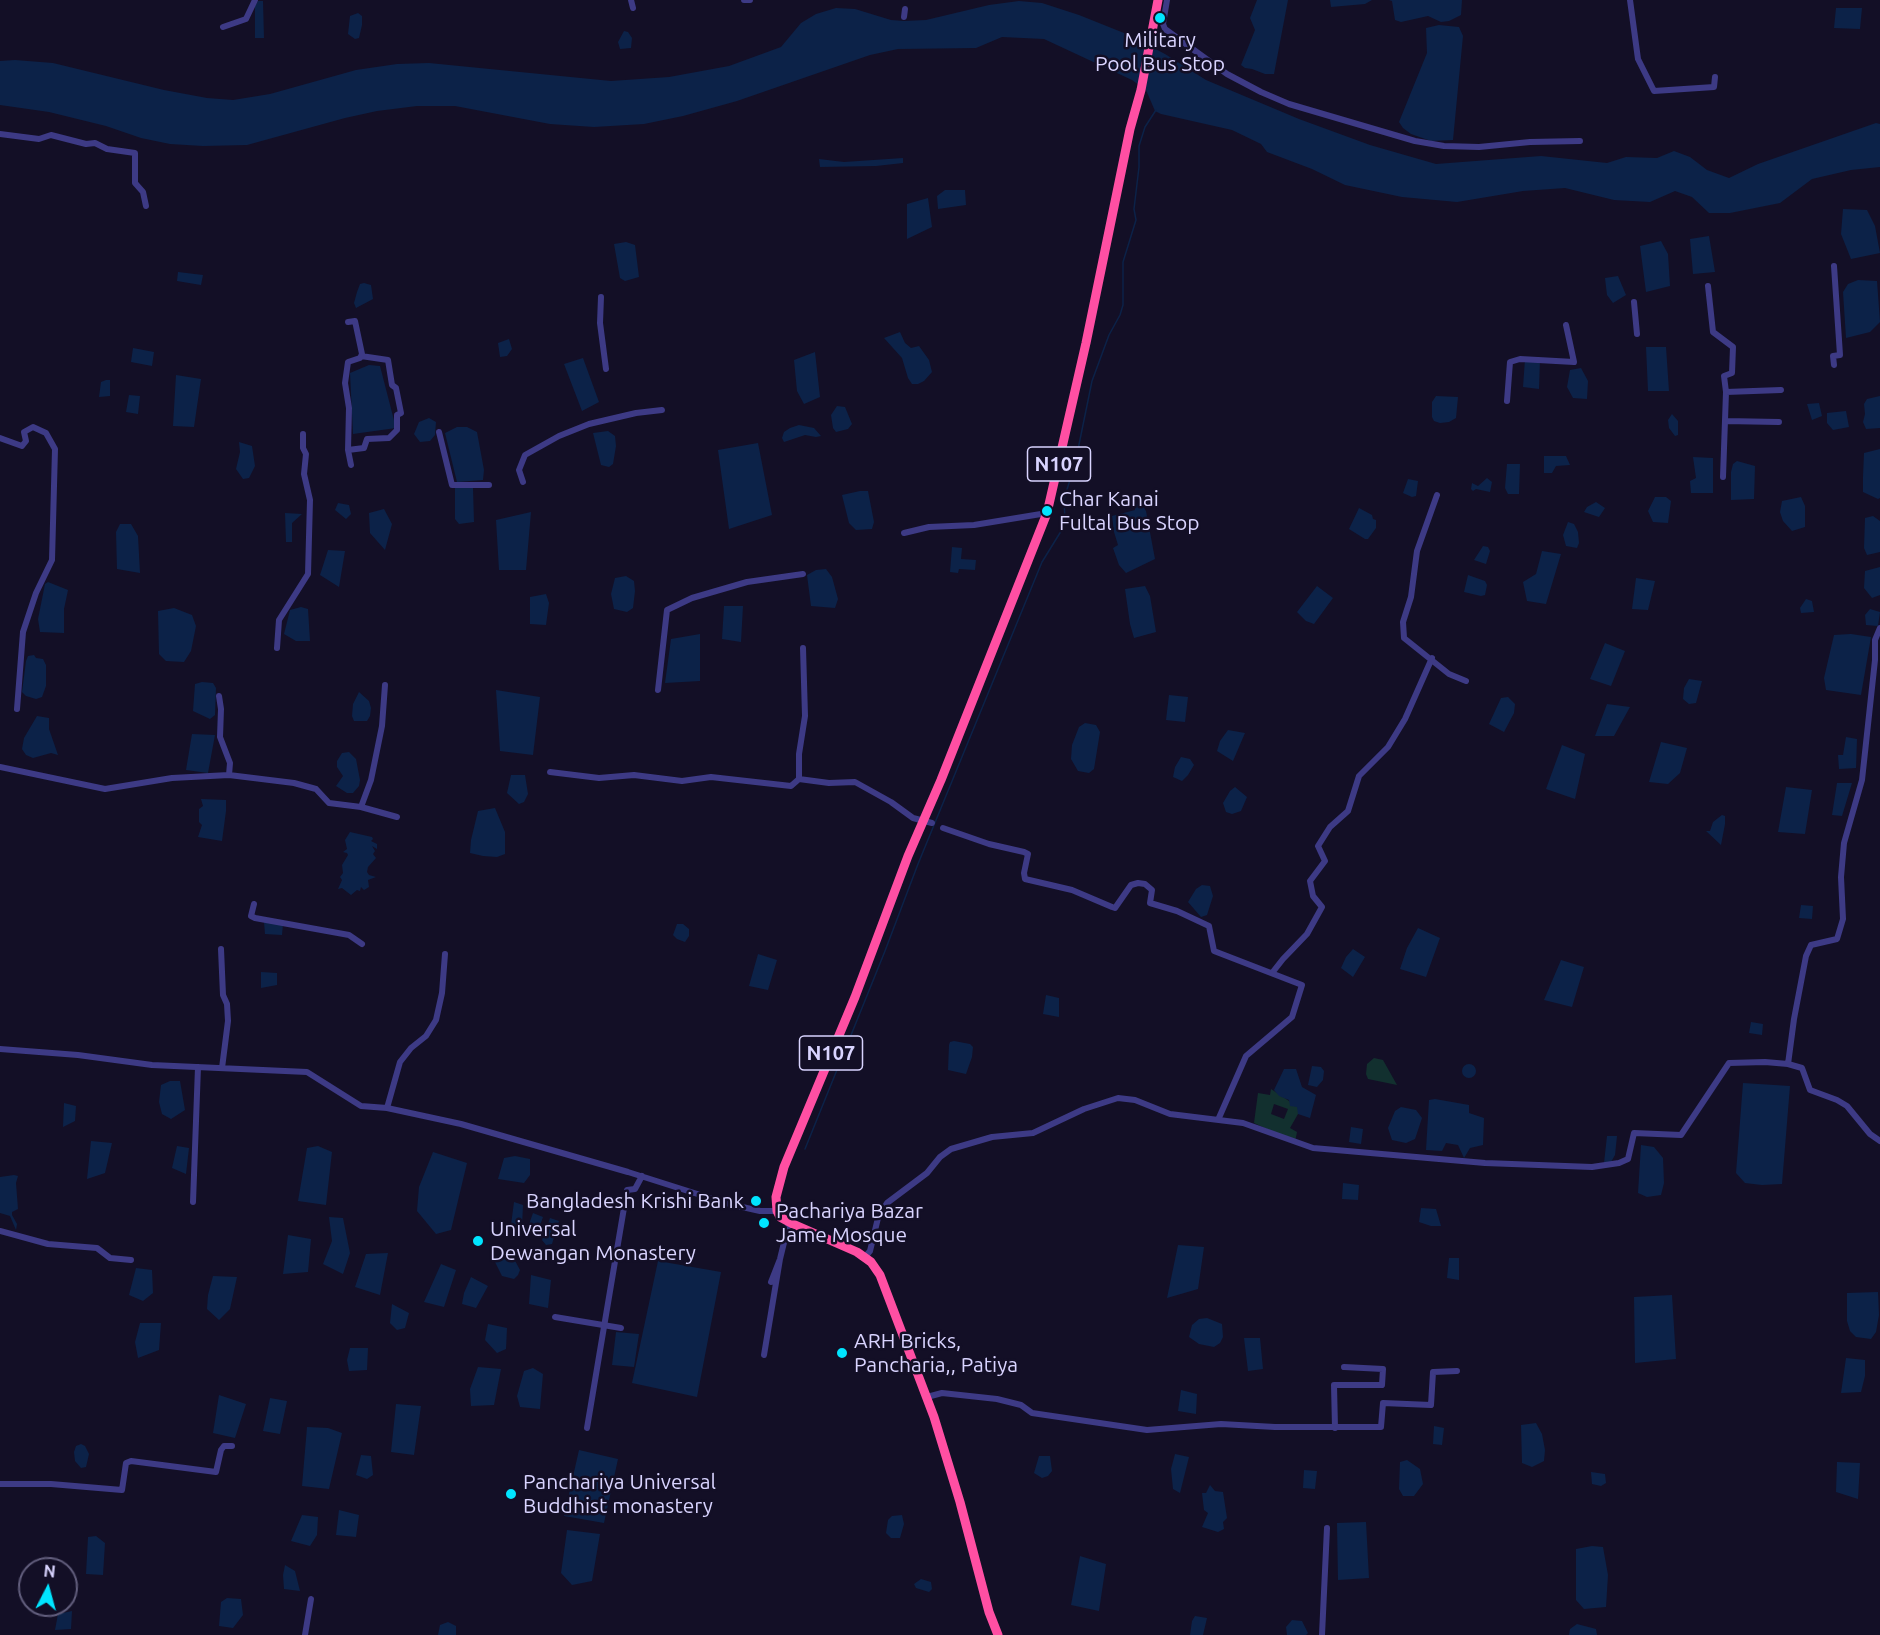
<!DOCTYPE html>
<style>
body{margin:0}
#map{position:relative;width:1880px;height:1635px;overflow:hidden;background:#130f26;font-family:Ubuntu,sans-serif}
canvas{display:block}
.north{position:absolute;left:18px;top:1557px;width:60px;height:60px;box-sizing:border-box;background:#130f26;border:2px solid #625e7d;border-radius:50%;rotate:6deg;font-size:16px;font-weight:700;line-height:24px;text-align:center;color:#d9d4ff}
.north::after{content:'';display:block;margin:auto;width:21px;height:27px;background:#00e5ff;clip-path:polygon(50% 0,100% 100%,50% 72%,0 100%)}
</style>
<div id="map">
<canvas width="1880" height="1635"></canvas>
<div class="north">N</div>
</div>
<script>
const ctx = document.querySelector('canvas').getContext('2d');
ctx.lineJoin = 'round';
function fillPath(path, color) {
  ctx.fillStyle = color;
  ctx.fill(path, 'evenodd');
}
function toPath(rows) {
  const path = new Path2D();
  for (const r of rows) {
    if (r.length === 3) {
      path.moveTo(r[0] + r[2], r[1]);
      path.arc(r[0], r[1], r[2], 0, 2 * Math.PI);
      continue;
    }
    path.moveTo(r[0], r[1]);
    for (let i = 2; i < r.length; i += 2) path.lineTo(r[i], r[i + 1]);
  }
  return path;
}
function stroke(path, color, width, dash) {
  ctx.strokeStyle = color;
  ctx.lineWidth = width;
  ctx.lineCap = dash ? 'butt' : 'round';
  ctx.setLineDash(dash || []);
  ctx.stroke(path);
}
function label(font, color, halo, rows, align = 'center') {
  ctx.font = font + ' Ubuntu,sans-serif';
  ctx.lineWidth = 5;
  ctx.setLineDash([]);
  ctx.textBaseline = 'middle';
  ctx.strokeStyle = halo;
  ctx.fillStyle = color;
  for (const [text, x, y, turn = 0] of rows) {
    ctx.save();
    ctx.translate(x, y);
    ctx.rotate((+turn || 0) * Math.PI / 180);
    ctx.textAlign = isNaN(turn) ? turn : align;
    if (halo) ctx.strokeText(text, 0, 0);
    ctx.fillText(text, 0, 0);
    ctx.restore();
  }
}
fillPath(toPath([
 [1374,1058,1383,1060,1397,1085,1368,1079,1366,1074,1367,1064],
 [1271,1089,1298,1107,1298,1114,1290,1128,1297,1132,1295,1142,1254,1123,1258,1093,1270,1095],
 [1274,1104,1288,1109,1284,1119,1271,1114]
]), '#12302f');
fillPath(toPath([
 [1257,0,1288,0,1274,74,1265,74,1252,69,1245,68,1241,65,1255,30,1250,18],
 [1330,0,1372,0,1365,4,1331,7],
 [1389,0,1462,0,1461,15,1449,21,1441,22,1428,16,1401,22,1395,20,1392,1],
 [258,1,263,1,264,38,255,38,255,6],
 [1019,1,1042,3,1079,15,1129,35,1165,54,1206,80,1299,119,1370,145,1436,164,1541,156,1607,163,1626,157,1657,158,1674,151,1690,157,1707,170,1729,178,1758,164,1876,123,1880,124,1880,167,1851,170,1812,179,1780,203,1730,213,1709,213,1692,197,1675,191,1650,202,1614,200,1565,188,1523,191,1457,202,1402,197,1345,185,1312,169,1267,152,1261,144,1232,130,1161,114,1155,111,1146,90,1132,80,1044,39,1002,37,976,48,898,49,870,55,737,101,683,116,644,124,594,127,550,124,455,106,417,106,377,111,345,118,247,145,203,146,170,144,141,138,106,126,49,112,0,105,0,61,15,60,53,63,164,90,207,98,233,100,270,94,356,70,397,64,429,63,611,81,669,77,729,66,781,47,801,23,816,14,836,8,855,9,891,20,904,21,926,20,989,5],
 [1836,8,1862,8,1860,29,1834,28],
 [358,13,362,16,362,25,359,38,355,39,348,34,350,16],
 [1439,25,1459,27,1463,36,1453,140,1431,141,1411,134,1403,128,1399,122,1427,53,1426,28],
 [624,31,628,32,632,38,631,48,620,49,618,42],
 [903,158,903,163,876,166,820,167,819,159,844,162],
 [945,190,965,190,966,205,938,209,937,196],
 [928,198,932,227,907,239,907,204],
 [1843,209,1867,210,1875,226,1880,253,1851,259,1841,234],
 [1709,236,1715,272,1693,274,1690,239],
 [1661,241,1668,254,1670,286,1646,292,1640,246],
 [626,242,635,245,639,277,625,281,620,278,614,244],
 [178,272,203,275,201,285,177,281],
 [1618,276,1626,295,1613,303,1607,295,1605,278],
 [1858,280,1877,281,1880,322,1870,332,1846,338,1843,292,1848,284],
 [364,283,371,285,373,299,356,308,354,303,357,292,360,284],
 [900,332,905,343,911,348,919,346,929,360,932,372,924,381,918,384,912,384,908,378,902,358,884,338],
 [509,339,512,349,507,356,500,357,498,343],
 [1646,347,1666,347,1669,391,1648,391],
 [133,348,154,352,152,366,131,362],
 [815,352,820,397,804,404,797,391,794,360],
 [583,358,599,402,582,411,564,364],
 [1525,359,1540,359,1539,389,1523,387],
 [369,365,380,366,396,428,353,434,350,373],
 [1581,368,1588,381,1587,399,1573,398,1567,387,1570,370],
 [176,375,201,379,194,427,173,426],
 [106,380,110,380,110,396,99,397,101,382],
 [129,395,140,396,138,414,126,412],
 [1436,396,1458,397,1456,418,1449,422,1440,423,1434,421,1432,417,1432,402],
 [1880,396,1880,428,1866,429,1863,422,1865,414,1864,404,1867,399],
 [1819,403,1822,416,1812,420,1807,404],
 [837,406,845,407,852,424,848,429,836,432,833,428,831,415],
 [1846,411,1849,427,1833,430,1827,423,1827,413],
 [1672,414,1678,421,1678,435,1675,436,1669,428,1668,420],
 [429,418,436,422,435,435,430,441,420,442,414,434,419,422],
 [799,425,814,428,821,436,816,437,805,435,784,442,782,438,784,432,790,428],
 [457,427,467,427,477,432,484,470,483,480,457,482,445,433],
 [608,431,615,436,616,446,613,464,609,467,601,465,593,433],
 [239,442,252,446,255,466,249,478,243,479,236,469,240,452],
 [758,443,772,515,729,529,718,450],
 [1880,449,1880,498,1878,499,1863,492,1863,477,1864,453],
 [1544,456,1566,456,1570,465,1556,466,1552,473,1544,473],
 [1693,457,1713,458,1713,493,1691,493,1690,481,1696,478],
 [1737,461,1755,466,1754,499,1731,500,1731,472,1733,464],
 [1507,464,1520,464,1519,494,1508,494,1505,488],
 [1487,478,1492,482,1490,492,1476,489,1473,491,1471,489,1472,483,1478,486],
 [1408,479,1418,481,1416,496,1412,497,1403,493],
 [471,487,473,488,474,522,459,524,455,519,455,488],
 [860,491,868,491,874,522,872,529,856,530,849,523,842,495],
 [1655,497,1666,497,1671,501,1668,523,1653,522,1648,511],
 [1801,497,1805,506,1805,527,1792,531,1783,521,1780,512,1782,501],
 [1596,502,1605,508,1599,517,1584,512,1587,507],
 [338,503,349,505,351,514,346,519,335,510],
 [1141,503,1146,511,1155,559,1126,573,1119,565,1113,548,1118,545,1114,532,1112,516,1135,510,1135,505],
 [1359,508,1372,515,1373,519,1376,520,1376,528,1368,539,1365,539,1349,529],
 [384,509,392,524,385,550,370,533,369,513],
 [531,512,526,570,499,570,496,520],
 [285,513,302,514,292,523,292,542,286,542],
 [1873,516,1880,521,1880,552,1867,555,1864,548,1865,518],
 [1568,522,1574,524,1578,532,1579,543,1577,548,1566,546,1563,535],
 [120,524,131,524,138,536,140,573,117,569,116,532],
 [1483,546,1488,547,1490,551,1486,564,1474,560],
 [952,547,962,548,961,559,976,560,975,570,959,569,958,573,950,572],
 [328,550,345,551,339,587,320,575],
 [1542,551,1561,554,1546,604,1527,601,1523,582,1536,574],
 [1880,567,1880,595,1872,598,1864,588,1865,571],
 [826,569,832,577,838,599,835,608,811,606,807,575,816,570],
 [1468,575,1485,581,1487,585,1485,595,1481,596,1464,592],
 [626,576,634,581,635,591,633,608,627,612,614,609,611,594,615,578],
 [1636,578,1655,581,1648,610,1632,609],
 [48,582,68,590,64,609,64,633,40,632,38,619,45,584],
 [1145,586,1150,596,1156,632,1134,638,1130,624,1125,589],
 [1317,586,1333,598,1314,624,1306,621,1297,612],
 [546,594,549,603,546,625,530,624,530,597],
 [1806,599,1812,601,1814,612,1801,613,1800,608],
 [724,606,743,606,741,642,722,639],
 [301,607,308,609,310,641,296,641,284,634,290,610],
 [174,608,192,615,196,626,191,651,184,662,166,661,159,654,158,611],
 [1870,609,1880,612,1878,626,1866,625,1865,615],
 [700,634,700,681,665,683,671,639],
 [1851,634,1871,637,1861,695,1826,690,1824,678,1834,635],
 [1605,643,1625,651,1611,686,1590,679],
 [34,655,36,658,43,659,46,665,46,686,42,697,36,699,26,696,22,692,26,661,28,656],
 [1689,679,1702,681,1696,703,1689,704,1683,699,1684,688],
 [202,682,213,683,216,688,215,715,210,719,193,711,195,684],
 [496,690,540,697,533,755,500,751],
 [359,692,369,701,371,708,370,716,367,721,354,721,352,716,353,704],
 [1169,695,1188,697,1185,722,1166,720],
 [1508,697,1515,704,1514,713,1504,732,1489,724,1501,698],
 [1607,704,1630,707,1614,736,1595,736],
 [37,716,49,718,49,729,58,755,51,753,33,758,26,755,22,749,24,738],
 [1085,723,1096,725,1100,732,1094,769,1089,773,1078,771,1071,759,1072,745,1079,727],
 [1228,730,1245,733,1233,761,1217,751,1220,741],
 [192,734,215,735,208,773,186,770],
 [1846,737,1857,739,1856,768,1839,769,1838,755,1843,755],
 [1661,742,1687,748,1680,773,1668,784,1649,782],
 [1562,745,1585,754,1575,799,1546,789],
 [349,752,356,759,360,780,359,786,353,793,347,793,336,786,343,776,337,767,337,761,342,753],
 [1181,757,1190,759,1194,765,1188,775,1182,781,1173,777,1175,767],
 [511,775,525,775,528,794,524,802,519,804,507,793],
 [1837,783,1852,783,1842,816,1832,815],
 [1235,787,1247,797,1241,811,1232,814,1226,812,1223,803,1230,791],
 [1786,787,1812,790,1805,834,1778,832],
 [201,799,226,800,226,811,222,841,198,837,202,825,199,822,199,809,203,806],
 [495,808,505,832,505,854,497,857,483,856,470,853,471,840,478,811],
 [1722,815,1725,816,1725,824,1721,845,1706,831,1710,831,1713,822],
 [350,832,372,837,373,839,371,841,377,844,377,849,372,846,375,851,373,854,376,858,368,867,367,872,369,875,376,877,368,880,369,887,364,890,361,887,360,891,357,890,351,895,342,888,338,889,342,880,340,877,343,873,342,865,348,855,347,853,343,852,347,849,345,840],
 [1202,885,1210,886,1213,896,1207,915,1201,917,1188,902,1196,889],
 [1801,905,1813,906,1812,919,1799,918],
 [264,922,283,924,282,935,265,934],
 [677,924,683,924,689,929,689,936,685,942,677,939,673,935],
 [1418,928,1440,938,1426,977,1400,969,1407,948],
 [1353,949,1365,957,1353,977,1341,968,1346,957],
 [758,954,777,960,768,990,749,986],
 [1561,960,1584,967,1572,1007,1544,1000],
 [261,972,277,973,277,985,261,988],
 [1046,995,1059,998,1059,1017,1043,1014],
 [1751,1022,1763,1024,1762,1035,1749,1033],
 [954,1041,970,1044,973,1047,972,1057,966,1074,948,1070,949,1045,950,1042],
 [1469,1071,7],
 [1312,1066,1321,1067,1324,1071,1323,1080,1317,1087,1308,1085],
 [1284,1069,1296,1069,1302,1087,1316,1095,1310,1118,1298,1114,1297,1107,1290,1106,1289,1100,1279,1096,1274,1090],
 [170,1081,180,1081,185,1110,171,1119,162,1114,159,1102,161,1085],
 [1743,1083,1790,1086,1782,1184,1762,1185,1745,1183,1736,1173],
 [1435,1099,1469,1105,1469,1113,1484,1118,1483,1145,1470,1148,1464,1158,1458,1145,1446,1143,1442,1151,1426,1150,1429,1100],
 [64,1103,76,1106,75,1121,63,1127],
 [1401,1107,1416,1110,1422,1118,1415,1139,1406,1143,1392,1140,1388,1128,1395,1111],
 [1351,1127,1363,1129,1361,1144,1349,1142],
 [1607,1136,1617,1136,1615,1155,1611,1162,1604,1163],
 [91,1141,112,1143,105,1173,87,1179],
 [1641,1145,1654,1147,1663,1158,1664,1183,1661,1195,1647,1197,1638,1193],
 [177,1146,189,1148,186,1174,172,1168],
 [318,1146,332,1152,326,1205,298,1201,307,1148],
 [433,1152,467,1163,451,1230,436,1234,417,1211,419,1187],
 [515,1156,530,1159,530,1175,524,1183,498,1179,504,1158],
 [14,1175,18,1176,16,1183,18,1209,12,1212,12,1215,17,1224,16,1230,10,1216,0,1213,0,1177],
 [1343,1183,1359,1185,1358,1200,1342,1199],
 [514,1202,523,1205,522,1227,511,1225],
 [1421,1208,1436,1209,1441,1226,1431,1226,1419,1222],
 [533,1213,543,1217,537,1234,527,1230],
 [329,1217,343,1218,350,1253,343,1274,323,1264,332,1241],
 [550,1218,559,1221,552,1244,546,1245,542,1240],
 [288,1235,311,1239,308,1272,283,1274],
 [1178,1245,1204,1247,1198,1289,1167,1298],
 [388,1253,380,1295,355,1287,366,1254],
 [495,1256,513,1257,520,1270,518,1275,514,1279,502,1276,493,1258],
 [1449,1258,1459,1258,1459,1280,1447,1278],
 [658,1261,721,1272,697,1397,632,1383],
 [441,1264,456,1270,444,1307,424,1302],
 [136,1268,152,1270,153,1293,143,1301,129,1295],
 [531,1275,551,1280,548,1308,529,1304],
 [213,1276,237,1277,230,1309,219,1320,207,1309,208,1295],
 [471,1277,488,1286,476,1308,462,1304,464,1293],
 [1878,1292,1879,1315,1876,1332,1871,1339,1856,1337,1850,1331,1847,1321,1847,1293],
 [1672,1295,1676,1359,1635,1363,1634,1297],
 [392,1304,409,1313,405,1328,397,1330,390,1323],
 [1207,1318,1222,1324,1223,1337,1220,1343,1214,1347,1199,1344,1189,1337,1192,1325,1199,1319],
 [140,1323,161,1323,159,1350,138,1358,135,1342],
 [488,1324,507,1328,506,1349,497,1353,485,1340],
 [616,1332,639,1334,634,1367,612,1365],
 [1244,1338,1260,1338,1263,1369,1248,1371],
 [350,1348,368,1348,367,1370,349,1371,347,1360],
 [1846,1358,1865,1360,1865,1376,1861,1392,1841,1393],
 [478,1367,501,1369,494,1405,471,1406,470,1389],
 [533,1368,543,1374,540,1409,520,1407,517,1396,524,1371],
 [1181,1390,1197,1394,1196,1414,1178,1411],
 [219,1395,246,1404,235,1438,213,1433],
 [270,1398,287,1401,280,1434,263,1431],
 [396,1404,421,1406,414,1455,391,1452],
 [1536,1423,1542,1434,1545,1450,1544,1461,1532,1467,1522,1463,1521,1425],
 [1434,1426,1444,1428,1442,1445,1433,1444],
 [307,1427,328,1428,342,1433,329,1489,302,1486],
 [81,1444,85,1446,89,1454,86,1467,81,1468,75,1461,74,1452,76,1446],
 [579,1450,618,1459,604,1523,564,1516],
 [1175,1454,1189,1457,1180,1493,1173,1489,1171,1469],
 [361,1455,371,1456,373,1475,367,1479,356,1475],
 [1039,1456,1050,1456,1052,1471,1048,1476,1042,1478,1034,1473],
 [1407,1460,1420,1469,1423,1484,1414,1496,1403,1496,1399,1489,1400,1462],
 [1837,1462,1860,1463,1858,1499,1836,1492],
 [1304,1470,1317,1471,1315,1489,1303,1488],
 [1591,1472,1605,1474,1606,1483,1601,1486,1592,1484],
 [1210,1485,1215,1491,1223,1492,1227,1518,1223,1522,1224,1529,1218,1532,1202,1527,1208,1513,1204,1510,1202,1493,1206,1493],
 [339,1510,359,1515,356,1537,336,1535],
 [302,1515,318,1517,317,1535,310,1546,291,1541],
 [902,1515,904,1524,900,1538,891,1538,886,1533,888,1520,892,1516],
 [1366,1522,1369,1578,1338,1580,1337,1523],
 [567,1530,600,1534,592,1581,572,1585,561,1573],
 [96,1536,105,1543,103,1575,86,1574,88,1537],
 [1592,1546,1603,1547,1608,1575,1606,1607,1584,1609,1576,1600,1576,1549],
 [1080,1556,1106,1564,1099,1611,1071,1605],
 [285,1565,295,1571,300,1591,284,1589,283,1575],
 [921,1579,931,1582,932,1589,929,1592,916,1588,914,1584],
 [227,1598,241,1599,243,1615,233,1628,219,1626,221,1602],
 [72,1611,71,1629,55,1630,58,1614],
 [1195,1616,1207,1618,1203,1635,1190,1635,1192,1621],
 [1292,1620,1302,1621,1308,1633,1306,1635,1287,1635,1286,1627],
 [448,1622,456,1626,456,1635,438,1635,440,1625],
 [1577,1624,1596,1629,1597,1635,1569,1635,1570,1629]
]), '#0c2248');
stroke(toPath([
 [805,1149,885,951,918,864,1042,562,1063,528,1065,520,1064,499,1075,464,1092,381,1109,335,1120,315,1123,305,1123,262,1136,220,1134,209,1139,167,1139,146,1145,127,1156,110]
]), '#0c2248', 1.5);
stroke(toPath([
 [631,0,633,8],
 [744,0,750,0],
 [1167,0,1163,24,1165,29,1227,74,1261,92,1289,104,1415,141,1444,146,1479,147,1530,142,1580,141],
 [1630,0,1638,59,1654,91,1714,87,1715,77],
 [904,17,905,9],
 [223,27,246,19,255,0],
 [0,134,39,139,51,135,86,144,95,143,107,149,135,153,135,183,143,192,146,206],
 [1834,266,1840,355,1833,356,1834,365],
 [1708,286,1713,332,1733,347,1732,373,1724,376,1726,392,1781,390],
 [601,297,600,323,606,369],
 [1634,302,1637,334],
 [348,322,355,321,362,354,360,358,348,362,345,383,349,408,348,450,351,465],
 [1507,401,1510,362,1520,359,1574,362,1566,325],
 [1725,421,1779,422],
 [439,432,452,485,489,485],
 [0,438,22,446,26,441,24,432,33,427,46,433,55,449,52,560,36,593,23,632,17,709],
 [348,450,364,448,367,439,389,438,397,430,397,415,401,413,396,388,392,385,388,360,361,356],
 [1723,477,1726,392],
 [523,482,519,470,525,455,559,436,589,424,636,413,662,410],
 [1437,495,1417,551,1411,597,1403,622,1404,638,1449,674,1466,681],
 [904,533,929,527,974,525,1047,513],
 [277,648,279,620,308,574,310,500,304,474,306,454,303,448,303,434],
 [803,648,805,716,799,754,799,779,829,783,855,782,891,802,913,818,932,823],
 [658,690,667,610,692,598,747,582,803,574],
 [219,696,221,709,220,737,230,763,229,775],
 [0,767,105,789,172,778,229,775,294,783,316,789,329,803,361,807,397,817],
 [550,772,599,778,634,775,682,781,711,777,791,786,799,779],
 [361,807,371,780,382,726,385,685],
 [943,828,989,844,1024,852,1028,854,1024,873,1025,879,1072,890,1112,907,1115,908,1131,885,1138,883,1145,884,1152,890,1150,903,1177,911,1209,926,1214,951,1302,985,1292,1017,1246,1056,1218,1120],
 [254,904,251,916,255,918,349,935,362,944],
 [221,949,223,995,227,1004,228,1021,222,1068],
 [1272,973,1283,959,1307,934,1322,907,1313,896,1310,881,1325,861,1318,846,1330,827,1348,811,1359,776,1388,747,1405,719,1432,658],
 [0,1049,78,1055,152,1065,307,1072,361,1106,387,1108,461,1124,628,1172,729,1204,760,1211,777,1211],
 [1788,1064,1794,1019,1806,956,1811,945,1837,939,1843,919,1841,877,1844,843,1862,780,1875,660,1875,640,1880,628],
 [387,1108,400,1062,411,1048,426,1036,436,1020,442,993,445,954],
 [193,1202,198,1067],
 [0,1231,48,1244,97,1248,110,1258,131,1260],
 [865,1257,870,1251,878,1218,887,1203,927,1173,940,1157,951,1149,992,1137,1033,1133,1084,1109,1118,1098,1135,1100,1170,1114,1243,1123,1313,1148,1485,1163,1592,1167,1619,1163,1628,1159,1634,1133,1681,1135,1729,1063,1765,1062,1788,1064,1802,1068,1810,1090,1837,1100,1847,1106,1870,1134,1880,1141],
 [771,1282,780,1259,789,1222],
 [555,1317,621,1328],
 [764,1355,780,1259],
 [927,1397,942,1393,997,1399,1021,1405,1032,1413,1147,1430,1221,1424,1275,1427,1381,1427,1383,1403,1431,1405,1433,1372,1457,1371],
 [587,1428,627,1190,635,1189,642,1176],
 [1335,1428,1334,1385,1382,1385,1383,1369,1344,1367],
 [0,1484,51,1484,122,1490,126,1463,131,1461,216,1472,221,1450,224,1446,232,1446],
 [305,1635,311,1599],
 [1322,1635,1327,1528]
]), '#3d3a85', 6);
stroke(toPath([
 [998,1635,989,1612,960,1502,934,1417,880,1275,871,1262,857,1252,793,1224,780,1217,777,1211,776,1197,784,1167,855,997,908,856,941,780,1047,513,1086,343,1130,129,1141,90,1158,0]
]), '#ff4fa3', 9);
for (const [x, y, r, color] of [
 [1160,18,6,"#00e5ff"],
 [1047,511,6,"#00e5ff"],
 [756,1201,6,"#00e5ff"],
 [764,1223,6,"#00e5ff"],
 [478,1241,6,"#00e5ff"],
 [842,1353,6,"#00e5ff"],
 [511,1494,6,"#00e5ff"]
]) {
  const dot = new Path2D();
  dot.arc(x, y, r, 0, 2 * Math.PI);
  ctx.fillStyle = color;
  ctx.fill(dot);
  stroke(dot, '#130f26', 2);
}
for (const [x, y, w] of [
 [1059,464,63],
 [831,1053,63]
]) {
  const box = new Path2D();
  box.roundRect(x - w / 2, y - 17, w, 34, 4.5);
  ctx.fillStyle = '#130f26';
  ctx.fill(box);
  stroke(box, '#d9d4ff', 1.5);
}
label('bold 20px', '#d9d4ff', null, [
 ["N107",1059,464],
 ["N107",831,1053]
]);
label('21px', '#d9d4ff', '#130f26', [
 ["Military",1160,40,"center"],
 ["Pool Bus Stop",1160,64,"center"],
 ["Char Kanai",1059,499],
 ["Fultal Bus Stop",1059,523],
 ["Bangladesh Krishi Bank",744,1201,"right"],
 ["Pachariya Bazar",776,1211],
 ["Jame Mosque",776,1235],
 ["Universal",490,1229],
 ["Dewangan Monastery",490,1253],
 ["ARH Bricks,",854,1341],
 ["Pancharia,, Patiya",854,1365],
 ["Panchariya Universal",523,1482],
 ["Buddhist monastery",523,1506]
], 'left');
</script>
